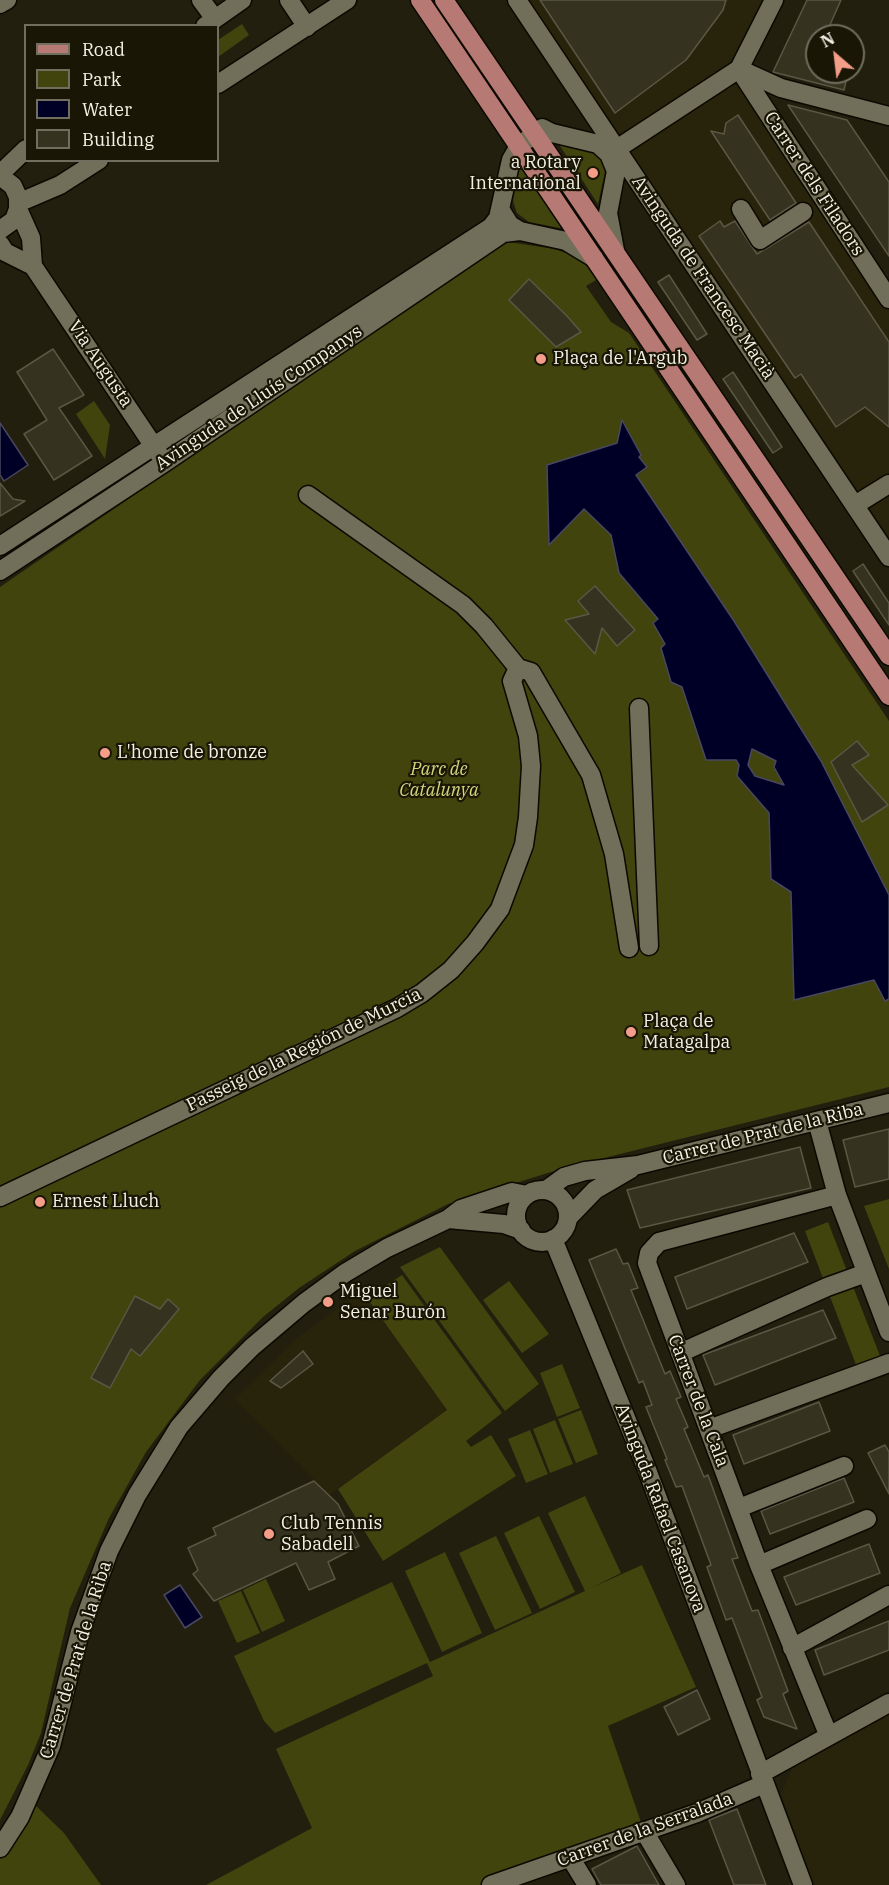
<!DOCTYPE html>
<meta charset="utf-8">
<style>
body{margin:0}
#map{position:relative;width:889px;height:1885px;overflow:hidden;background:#221f0e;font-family:"IBM Plex Serif",serif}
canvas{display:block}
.legend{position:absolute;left:24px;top:24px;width:195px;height:138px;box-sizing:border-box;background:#191605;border:2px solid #706e5f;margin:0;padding:8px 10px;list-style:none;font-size:18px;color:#f3f1e6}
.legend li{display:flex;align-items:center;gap:12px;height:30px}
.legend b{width:30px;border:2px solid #706e5f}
.north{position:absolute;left:805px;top:24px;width:60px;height:60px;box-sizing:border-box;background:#191605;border:2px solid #706e5f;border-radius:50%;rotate:332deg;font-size:16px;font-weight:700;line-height:24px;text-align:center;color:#f3f1e6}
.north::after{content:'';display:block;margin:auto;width:21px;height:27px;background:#f49e89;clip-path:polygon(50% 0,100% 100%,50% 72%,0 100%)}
</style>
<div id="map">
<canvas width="889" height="1885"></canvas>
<ul class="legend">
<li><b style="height:8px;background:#b77973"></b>Road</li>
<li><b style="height:16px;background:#41440d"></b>Park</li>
<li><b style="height:16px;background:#000026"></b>Water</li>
<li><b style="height:16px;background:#353220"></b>Building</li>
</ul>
<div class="north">N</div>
</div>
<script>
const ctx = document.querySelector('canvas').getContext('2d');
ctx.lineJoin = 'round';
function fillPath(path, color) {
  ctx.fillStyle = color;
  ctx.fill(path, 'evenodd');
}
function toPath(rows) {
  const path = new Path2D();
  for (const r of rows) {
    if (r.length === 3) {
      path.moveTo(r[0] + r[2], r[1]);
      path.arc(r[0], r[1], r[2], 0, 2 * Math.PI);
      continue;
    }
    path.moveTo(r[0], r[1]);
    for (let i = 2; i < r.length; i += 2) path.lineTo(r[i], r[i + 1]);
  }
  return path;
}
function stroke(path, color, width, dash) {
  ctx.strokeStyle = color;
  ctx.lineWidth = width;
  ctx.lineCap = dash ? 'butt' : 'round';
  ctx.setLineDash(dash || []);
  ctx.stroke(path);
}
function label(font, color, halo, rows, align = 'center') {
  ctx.font = font + ' "IBM Plex Serif",serif';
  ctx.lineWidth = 4.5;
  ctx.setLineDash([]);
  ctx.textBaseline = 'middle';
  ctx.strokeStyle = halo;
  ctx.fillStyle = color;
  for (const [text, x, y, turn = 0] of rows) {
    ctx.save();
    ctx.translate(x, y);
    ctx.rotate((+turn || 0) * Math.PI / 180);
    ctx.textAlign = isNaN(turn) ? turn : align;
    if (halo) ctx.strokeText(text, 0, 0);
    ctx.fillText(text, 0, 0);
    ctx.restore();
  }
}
fillPath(toPath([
 [517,0,774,0,739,70,889,299,889,556,622,142],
 [361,1291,447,1410,329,1495,235,1399,297,1338],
 [889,1707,889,1885,813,1885,781,1794,800,1751]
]), '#28240b');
fillPath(toPath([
 [242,24,249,35,218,57,218,40],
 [558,143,591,149,601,158,605,172,598,204],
 [521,168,560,226,560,228,529,222,517,213,513,201,519,169],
 [508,242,555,249,582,259,596,280,586,286,611,322,629,333,889,721,889,1087,564,1168,448,1204,355,1251,299,1288,263,1317,200,1380,146,1452,109,1518,70,1608,41,1733,28,1765,0,1820,0,587,494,248],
 [94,401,110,425,105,459,76,414],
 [889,1199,889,1269,864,1206],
 [828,1222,882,1361,858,1370,805,1231],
 [440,1247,539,1384,505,1411,400,1267],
 [402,1275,502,1413,466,1441,471,1447,491,1435,516,1476,383,1561,338,1489,447,1410,367,1298],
 [509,1281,549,1334,522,1353,483,1300],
 [562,1364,580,1408,557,1417,540,1373],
 [581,1410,598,1454,576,1463,558,1419],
 [555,1420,573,1464,550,1473,533,1429],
 [530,1430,548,1474,526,1483,508,1439],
 [585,1496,621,1573,591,1588,642,1565,696,1687,608,1726,644,1831,491,1885,206,1885,312,1828,276,1749,433,1676,427,1663,275,1733,264,1721,234,1656,392,1582,430,1662,585,1591,548,1513],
 [539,1516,575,1592,540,1609,504,1533],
 [496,1536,532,1613,495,1630,459,1553],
 [445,1552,482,1633,442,1652,405,1571],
 [266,1579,285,1621,262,1632,243,1590],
 [241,1591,260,1633,237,1643,218,1601],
 [29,1799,64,1833,101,1885,0,1885,0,1848]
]), '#41440d');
const water = toPath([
 [622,420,641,455,639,457,647,467,636,475,734,621,821,761,889,895,889,999,885,1001,874,980,794,1000,791,892,771,879,769,813,737,776,739,765,736,760,706,760,682,687,671,682,661,648,665,644,653,623,658,619,619,573,611,535,584,509,549,545,547,465,617,443,622,420],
 [752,749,776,761,774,767,784,785,755,776,748,765,752,749],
 [0,423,28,465,4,481,0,475,0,423],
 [180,1585,202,1617,185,1628,164,1595,180,1585]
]);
fillPath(water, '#000026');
stroke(water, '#494860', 1.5);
const building = toPath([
 [540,0,726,0,723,10,686,60,615,113,540,0],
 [807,0,841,0,825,36,817,36,817,72,848,72,844,90,773,72,807,0],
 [788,105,847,120,889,182,889,256,788,105],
 [738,115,796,203,770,220,711,131,724,134,726,123,738,115],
 [720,221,724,227,735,221,757,254,809,222,889,342,889,427,865,407,836,427,801,374,795,378,699,236,720,221],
 [669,275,707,334,697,340,658,282,669,275],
 [529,279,567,316,581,332,556,347,509,300,529,279],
 [53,349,84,395,59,408,92,456,54,480,24,434,47,420,17,372,53,349],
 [733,372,782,447,773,453,723,379,733,372],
 [0,483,13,499,25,501,0,516,0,483],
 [863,564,889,603,889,625,853,571,863,564],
 [595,586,635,630,617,646,602,628,595,654,565,620,589,614,578,601,595,586],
 [857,741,869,755,852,765,888,805,862,822,831,762,857,741],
 [889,1129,889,1179,855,1187,843,1140,889,1129],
 [800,1147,811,1188,640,1228,627,1190,800,1147],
 [794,1233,808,1262,687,1309,675,1277,794,1233],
 [616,1249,623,1264,628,1263,638,1288,631,1290,665,1374,670,1371,681,1397,676,1399,688,1427,684,1429,704,1477,708,1475,738,1558,732,1559,752,1611,758,1610,788,1691,783,1694,797,1729,764,1717,757,1700,762,1697,732,1618,726,1620,707,1567,711,1565,682,1486,676,1487,665,1460,667,1459,646,1407,652,1405,643,1381,639,1383,589,1260,616,1249],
 [135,1296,160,1309,168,1299,179,1309,140,1356,131,1349,110,1388,91,1378,135,1296],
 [823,1310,836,1338,715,1385,703,1355,823,1310],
 [303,1351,313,1364,281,1388,270,1381,303,1351],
 [819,1402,830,1431,744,1464,733,1435,819,1402],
 [885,1445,889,1452,889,1494,868,1453,885,1445],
 [844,1478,854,1502,770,1534,761,1511,844,1478],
 [314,1481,338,1504,359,1546,328,1562,335,1579,309,1590,296,1563,214,1601,193,1574,198,1570,188,1548,216,1535,213,1528,314,1481],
 [869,1544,880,1573,796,1605,784,1577,869,1544],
 [889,1621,889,1650,824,1675,815,1650,889,1621],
 [697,1690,710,1719,678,1735,664,1707,697,1690],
 [737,1809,766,1885,734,1885,709,1820,737,1809],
 [637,1846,659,1885,601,1885,592,1869,637,1846]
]);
fillPath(building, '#353220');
stroke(building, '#5a5744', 1.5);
const minor = toPath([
 [201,0,215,19],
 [289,0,307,27],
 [517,0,889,557],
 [0,4,7,0],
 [205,26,242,0],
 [739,69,889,299],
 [739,69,781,88,889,116],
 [218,84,347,0],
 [542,128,552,133,598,144,609,154,616,171,608,213,615,250],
 [552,133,535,135,520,144,511,160,500,209,510,225,520,231,566,241,594,258],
 [609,154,739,69,774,0],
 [0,174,26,149],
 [0,176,13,186,18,197,18,209,14,220,0,230],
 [18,203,60,185,99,160],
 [18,209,31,238,33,266],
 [741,209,760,240,803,212],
 [0,244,5,252,33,266,159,454],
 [308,495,463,605,484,626,518,668,531,672,591,775,614,854,629,948],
 [855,505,889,484],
 [0,546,491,227,498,218,500,209],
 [0,571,164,463,497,237,503,233,520,231],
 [639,708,649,946],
 [817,1121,837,1195,889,1332],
 [546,1190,564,1177,585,1171,638,1165,889,1103],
 [542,1216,26],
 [0,1197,397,1008,422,993,451,970,475,943,500,909,524,845,528,817,531,766,528,736,512,681,518,668],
 [568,1218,595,1190,631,1169],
 [448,1219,504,1224,521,1230],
 [553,1239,646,1467,803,1885],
 [680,1353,827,1287,866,1273],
 [709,1429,889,1363],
 [739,1508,844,1466],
 [759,1565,867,1519],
 [792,1648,889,1595],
 [828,1734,759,1565,647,1263,649,1253,659,1242,837,1195],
 [760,1774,889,1703],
 [644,1831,676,1885],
 [0,1848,20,1817,51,1746,80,1632,109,1551,137,1495,179,1427,221,1378,252,1347,304,1303,345,1273,387,1248,448,1219,461,1209,512,1192,527,1195],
 [570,1857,587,1885],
 [491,1885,697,1813,764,1784]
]);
const major = toPath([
 [420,0,889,696],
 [444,0,889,656]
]);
stroke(minor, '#0b0900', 21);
stroke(major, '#0b0900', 21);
stroke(minor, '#716e5a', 18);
stroke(major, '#b77973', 18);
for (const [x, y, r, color] of [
 [593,173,6,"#f49e89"],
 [541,359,6,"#f49e89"],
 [105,753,6,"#f49e89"],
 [631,1032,6,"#f49e89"],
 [40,1202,6,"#f49e89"],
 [328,1302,6,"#f49e89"],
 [269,1534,6,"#f49e89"]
]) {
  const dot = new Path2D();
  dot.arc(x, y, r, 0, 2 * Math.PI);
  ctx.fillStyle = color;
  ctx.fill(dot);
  stroke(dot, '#191605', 2);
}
label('18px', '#f3f1e6', '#191605', [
 ["a Rotary",581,163,"right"],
 ["International",581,184,"right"],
 ["Plaça de l'Argub",553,359],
 ["L'home de bronze",117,753],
 ["Plaça de",643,1022],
 ["Matagalpa",643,1043],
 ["Ernest Lluch",52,1202],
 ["Miguel",340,1292],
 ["Senar Burón",340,1313],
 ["Club Tennis",281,1524],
 ["Sabadell",281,1545]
], 'left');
label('18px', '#f3f1e6', '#191605', [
 ["Carrer dels Filadors",814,184,57],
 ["Avinguda de Francesc Macià",703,278,56],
 ["Via Augusta",100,364,56],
 ["Avinguda de Lluís Companys",259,398,-34],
 ["Passeig de la Región de Murcia",304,1050,-26],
 ["Carrer de Prat de la Riba",763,1134,-14],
 ["Carrer de la Cala",698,1401,69],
 ["Avinguda Rafael Casanova",660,1508,69],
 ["Carrer de Prat de la Riba",76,1660,-73],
 ["Carrer de la Serralada",645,1830,-20]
]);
label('italic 18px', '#d2d77e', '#191605', [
 ["Parc de",439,770],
 ["Catalunya",439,791]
]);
</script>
